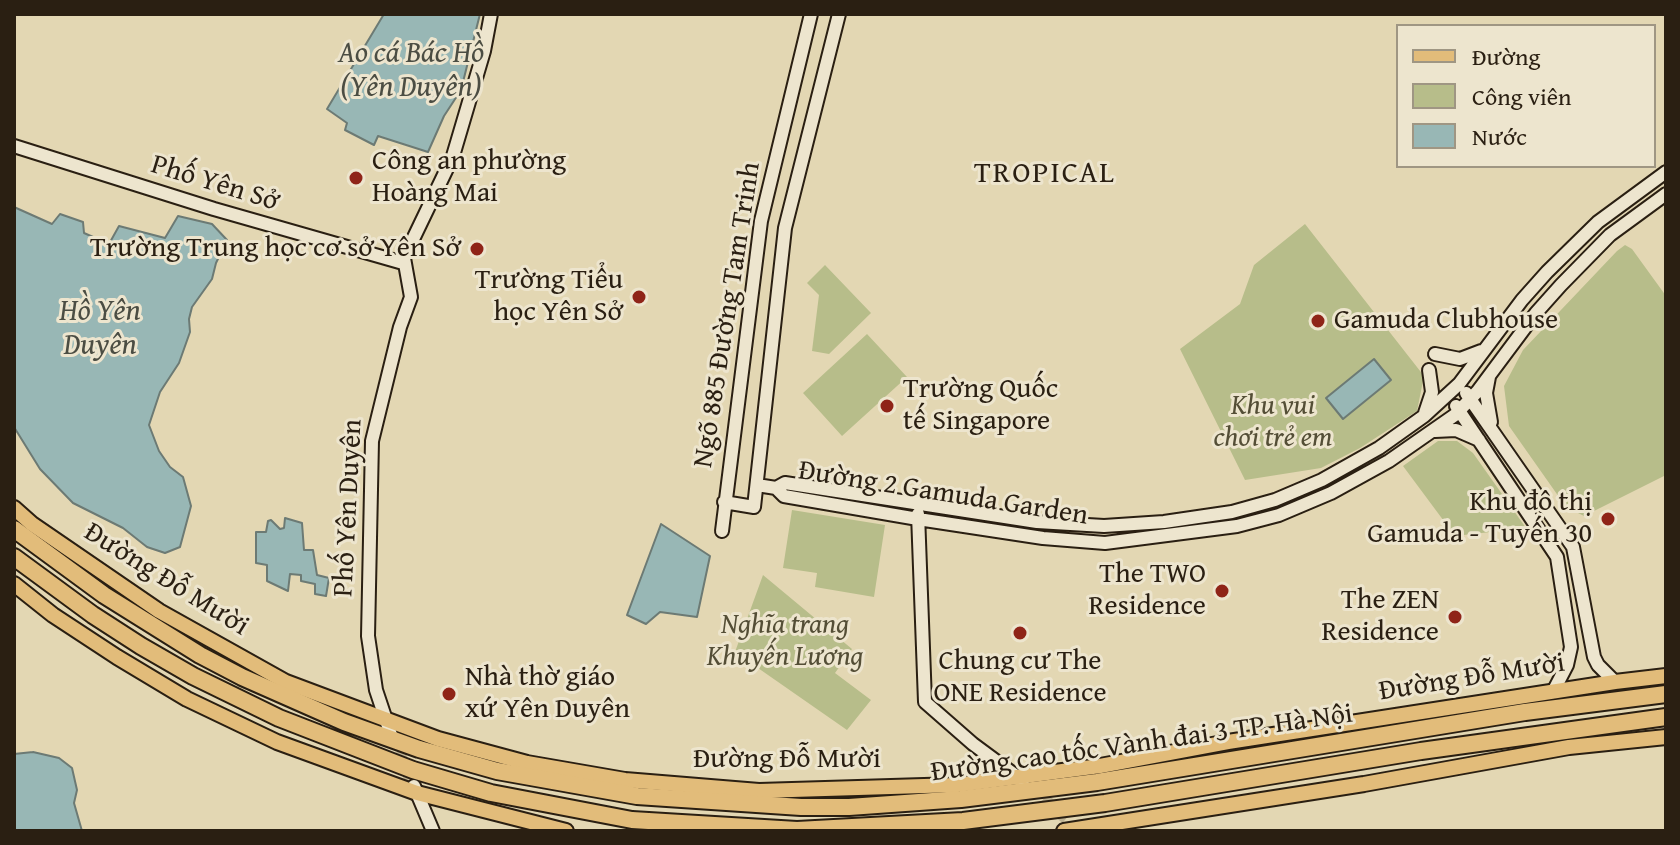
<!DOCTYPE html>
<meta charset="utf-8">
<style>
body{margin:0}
#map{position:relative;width:1680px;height:845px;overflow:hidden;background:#e3d7b3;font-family:"Gentium Book Plus",serif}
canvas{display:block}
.frame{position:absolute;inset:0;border:16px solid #2a1f12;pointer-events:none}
.legend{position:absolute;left:1396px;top:24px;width:260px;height:144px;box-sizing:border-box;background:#ede5ce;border:2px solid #9f9683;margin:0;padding:10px 14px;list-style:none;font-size:24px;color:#2a1f12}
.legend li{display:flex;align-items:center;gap:16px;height:40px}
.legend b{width:40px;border:2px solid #9f9683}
</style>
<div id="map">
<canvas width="1680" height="845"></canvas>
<div class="frame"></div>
<ul class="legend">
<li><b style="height:10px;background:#e2bc7a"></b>Đường</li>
<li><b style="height:22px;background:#b7bd8a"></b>Công viên</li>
<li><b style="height:22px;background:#98b7b5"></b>Nước</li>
</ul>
</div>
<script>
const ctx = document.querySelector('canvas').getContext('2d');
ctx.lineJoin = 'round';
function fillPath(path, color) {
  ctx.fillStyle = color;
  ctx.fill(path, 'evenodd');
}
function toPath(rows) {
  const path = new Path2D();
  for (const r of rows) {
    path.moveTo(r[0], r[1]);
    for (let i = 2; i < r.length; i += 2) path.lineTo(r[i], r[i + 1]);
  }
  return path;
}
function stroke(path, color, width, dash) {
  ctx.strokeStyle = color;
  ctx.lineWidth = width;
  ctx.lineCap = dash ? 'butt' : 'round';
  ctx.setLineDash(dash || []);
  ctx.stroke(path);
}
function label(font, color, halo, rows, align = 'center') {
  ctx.font = font + ' "Gentium Book Plus",serif';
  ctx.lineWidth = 6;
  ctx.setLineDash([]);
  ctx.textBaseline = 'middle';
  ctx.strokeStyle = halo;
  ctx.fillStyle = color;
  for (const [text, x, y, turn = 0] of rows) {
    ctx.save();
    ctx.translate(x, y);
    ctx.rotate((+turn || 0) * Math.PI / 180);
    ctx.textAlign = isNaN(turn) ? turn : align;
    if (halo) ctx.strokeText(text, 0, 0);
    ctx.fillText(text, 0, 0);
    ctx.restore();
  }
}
fillPath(toPath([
 [1305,224,1424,376,1417,411,1360,448,1321,468,1245,480,1180,349,1240,304,1254,265],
 [1625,245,1632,249,1666,296,1666,475,1584,516,1566,507,1509,426,1504,386,1523,350,1617,251],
 [825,265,871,313,829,354,812,351,819,295,807,283],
 [867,334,907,377,842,436,803,393],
 [1438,441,1457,441,1473,453,1526,528,1455,536,1403,466],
 [792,510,885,525,874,597,815,587,817,573,783,568],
 [763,575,852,649,835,673,871,700,847,730,735,652]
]), '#b7bd8a');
const water = toPath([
 [384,14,480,14,461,90,444,116,428,152,378,136,374,145,345,130,347,123,327,109,384,14],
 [14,207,52,224,60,214,83,222,84,233,109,244,119,226,165,238,178,216,212,224,227,240,216,263,212,279,192,307,189,319,190,332,179,363,160,392,149,425,159,451,170,467,183,477,191,506,180,547,165,553,147,547,123,528,73,503,40,469,14,427,14,207],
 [1374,359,1391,380,1343,419,1326,398,1374,359],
 [285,518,302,523,304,550,313,550,317,575,329,578,326,596,315,594,315,584,301,581,301,575,290,574,288,591,267,581,267,565,256,563,256,532,266,532,268,521,271,520,280,529,284,528,285,518],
 [661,524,710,556,697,617,660,612,646,624,627,615,661,524],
 [33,752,59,758,72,768,77,790,74,803,82,831,14,831,14,754,33,752]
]);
fillPath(water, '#98b7b5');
stroke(water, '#6c7a74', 2);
stroke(toPath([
 [391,735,413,785],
 [1030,787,1067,819]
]), '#beb293', 12, [12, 6]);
const secondary = toPath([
 [14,146,214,209,403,263],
 [1435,354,1460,359,1481,351],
 [1489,377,1486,393,1491,422],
 [1466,393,1573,547,1594,657,1598,665,1615,682],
 [1456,406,1557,557,1571,647,1567,665,1553,692],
 [1425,413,1432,392,1429,370],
 [1435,431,1456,430,1479,440],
 [757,485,776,488,785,483,1037,522,1104,526,1164,522,1232,512,1275,500,1322,480,1379,448,1424,416,1459,384,1522,300,1547,272,1598,222,1666,172],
 [776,488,784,496,918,519,1043,538,1105,543,1237,526,1279,515,1331,493,1389,461,1455,415,1477,392,1536,313,1561,285,1610,235,1666,194],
 [724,502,754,507,785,228,839,14],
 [918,514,925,702,973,744,1023,781],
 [722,531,761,221,811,14],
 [391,735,376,690,368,636,372,441,400,327,411,297,404,258,453,156,484,51,491,14],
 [414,786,433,831]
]);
const primary = toPath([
 [14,508,32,524,159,611,286,682,438,739,527,763,625,780,759,791,957,785,1100,766,1228,742,1615,682,1666,676],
 [14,584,53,615,117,657,187,699,277,742,417,793,566,831],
 [1064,831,1364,784,1569,747,1666,737]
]);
const highway = toPath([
 [14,529,104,595,200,655,242,677,344,722,419,749,497,771,637,796,801,807,849,807,961,799,1097,782,1525,712,1666,694],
 [14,557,93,615,141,646,193,676,279,718,413,770,491,793,632,820,797,830,963,821,1105,803,1421,751,1666,717]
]);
stroke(secondary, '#2a1f12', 16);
stroke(primary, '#2a1f12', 18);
stroke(highway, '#2a1f12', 20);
stroke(secondary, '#ede5ce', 12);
stroke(primary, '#e2bc7a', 14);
stroke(highway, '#e2bc7a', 16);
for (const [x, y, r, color] of [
 [356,178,8,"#8f2418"],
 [477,249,8,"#8f2418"],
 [639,297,8,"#8f2418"],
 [1318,321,8,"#8f2418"],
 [887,406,8,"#8f2418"],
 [1608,519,8,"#8f2418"],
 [1222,591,8,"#8f2418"],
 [1455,617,8,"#8f2418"],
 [1020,633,8,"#8f2418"],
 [449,694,8,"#8f2418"]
]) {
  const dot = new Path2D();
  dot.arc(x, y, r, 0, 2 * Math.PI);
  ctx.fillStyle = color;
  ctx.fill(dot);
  stroke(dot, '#ede5ce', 3);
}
label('28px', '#2a1f12', '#ede5ce', [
 ["Công an phường",372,162,"left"],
 ["Hoàng Mai",372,194,"left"],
 ["Trường Trung học cơ sở Yên Sở",461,249],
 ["Trường Tiểu",623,281],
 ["học Yên Sở",623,313],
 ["Gamuda Clubhouse",1334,321,"left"],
 ["Trường Quốc",903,390,"left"],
 ["tế Singapore",903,422,"left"],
 ["Khu đô thị",1592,503],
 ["Gamuda - Tuyến 30",1592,535],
 ["The TWO",1206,575],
 ["Residence",1206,607],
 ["The ZEN",1439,601],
 ["Residence",1439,633],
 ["Chung cư The",1020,662,"center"],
 ["ONE Residence",1020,694,"center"],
 ["Nhà thờ giáo",465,678,"left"],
 ["xứ Yên Duyên",465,710,"left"]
], 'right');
label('28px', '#2a1f12', '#ede5ce', [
 ["Phố Yên Sở",215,184,17],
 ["Ngõ 885 Đường Tam Trinh",728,315,-81],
 ["Đường 2 Gamuda Garden",943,494,9],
 ["Phố Yên Duyên",349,508,-87],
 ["Đường Đỗ Mười",166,580,32],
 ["Đường Đỗ Mười",1472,678,-9],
 ["Đường cao tốc Vành đai 3 TP. Hà Nội",1142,744,-8],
 ["Đường Đỗ Mười",787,760]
]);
label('italic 28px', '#544e36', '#ede5ce', [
 ["Khu vui",1273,407],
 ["chơi trẻ em",1273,439],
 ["Nghĩa trang",785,626],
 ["Khuyến Lương",785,658]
]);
label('italic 30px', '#4b4d43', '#ede5ce', [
 ["Ao cá Bác Hồ",411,54],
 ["(Yên Duyên)",411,88],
 ["Hồ Yên",100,312],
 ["Duyên",100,346]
]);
ctx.letterSpacing = '2px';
label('30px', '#2a1f12', '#ede5ce', [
 ["TROPICAL",1045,174]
]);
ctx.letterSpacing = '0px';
</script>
